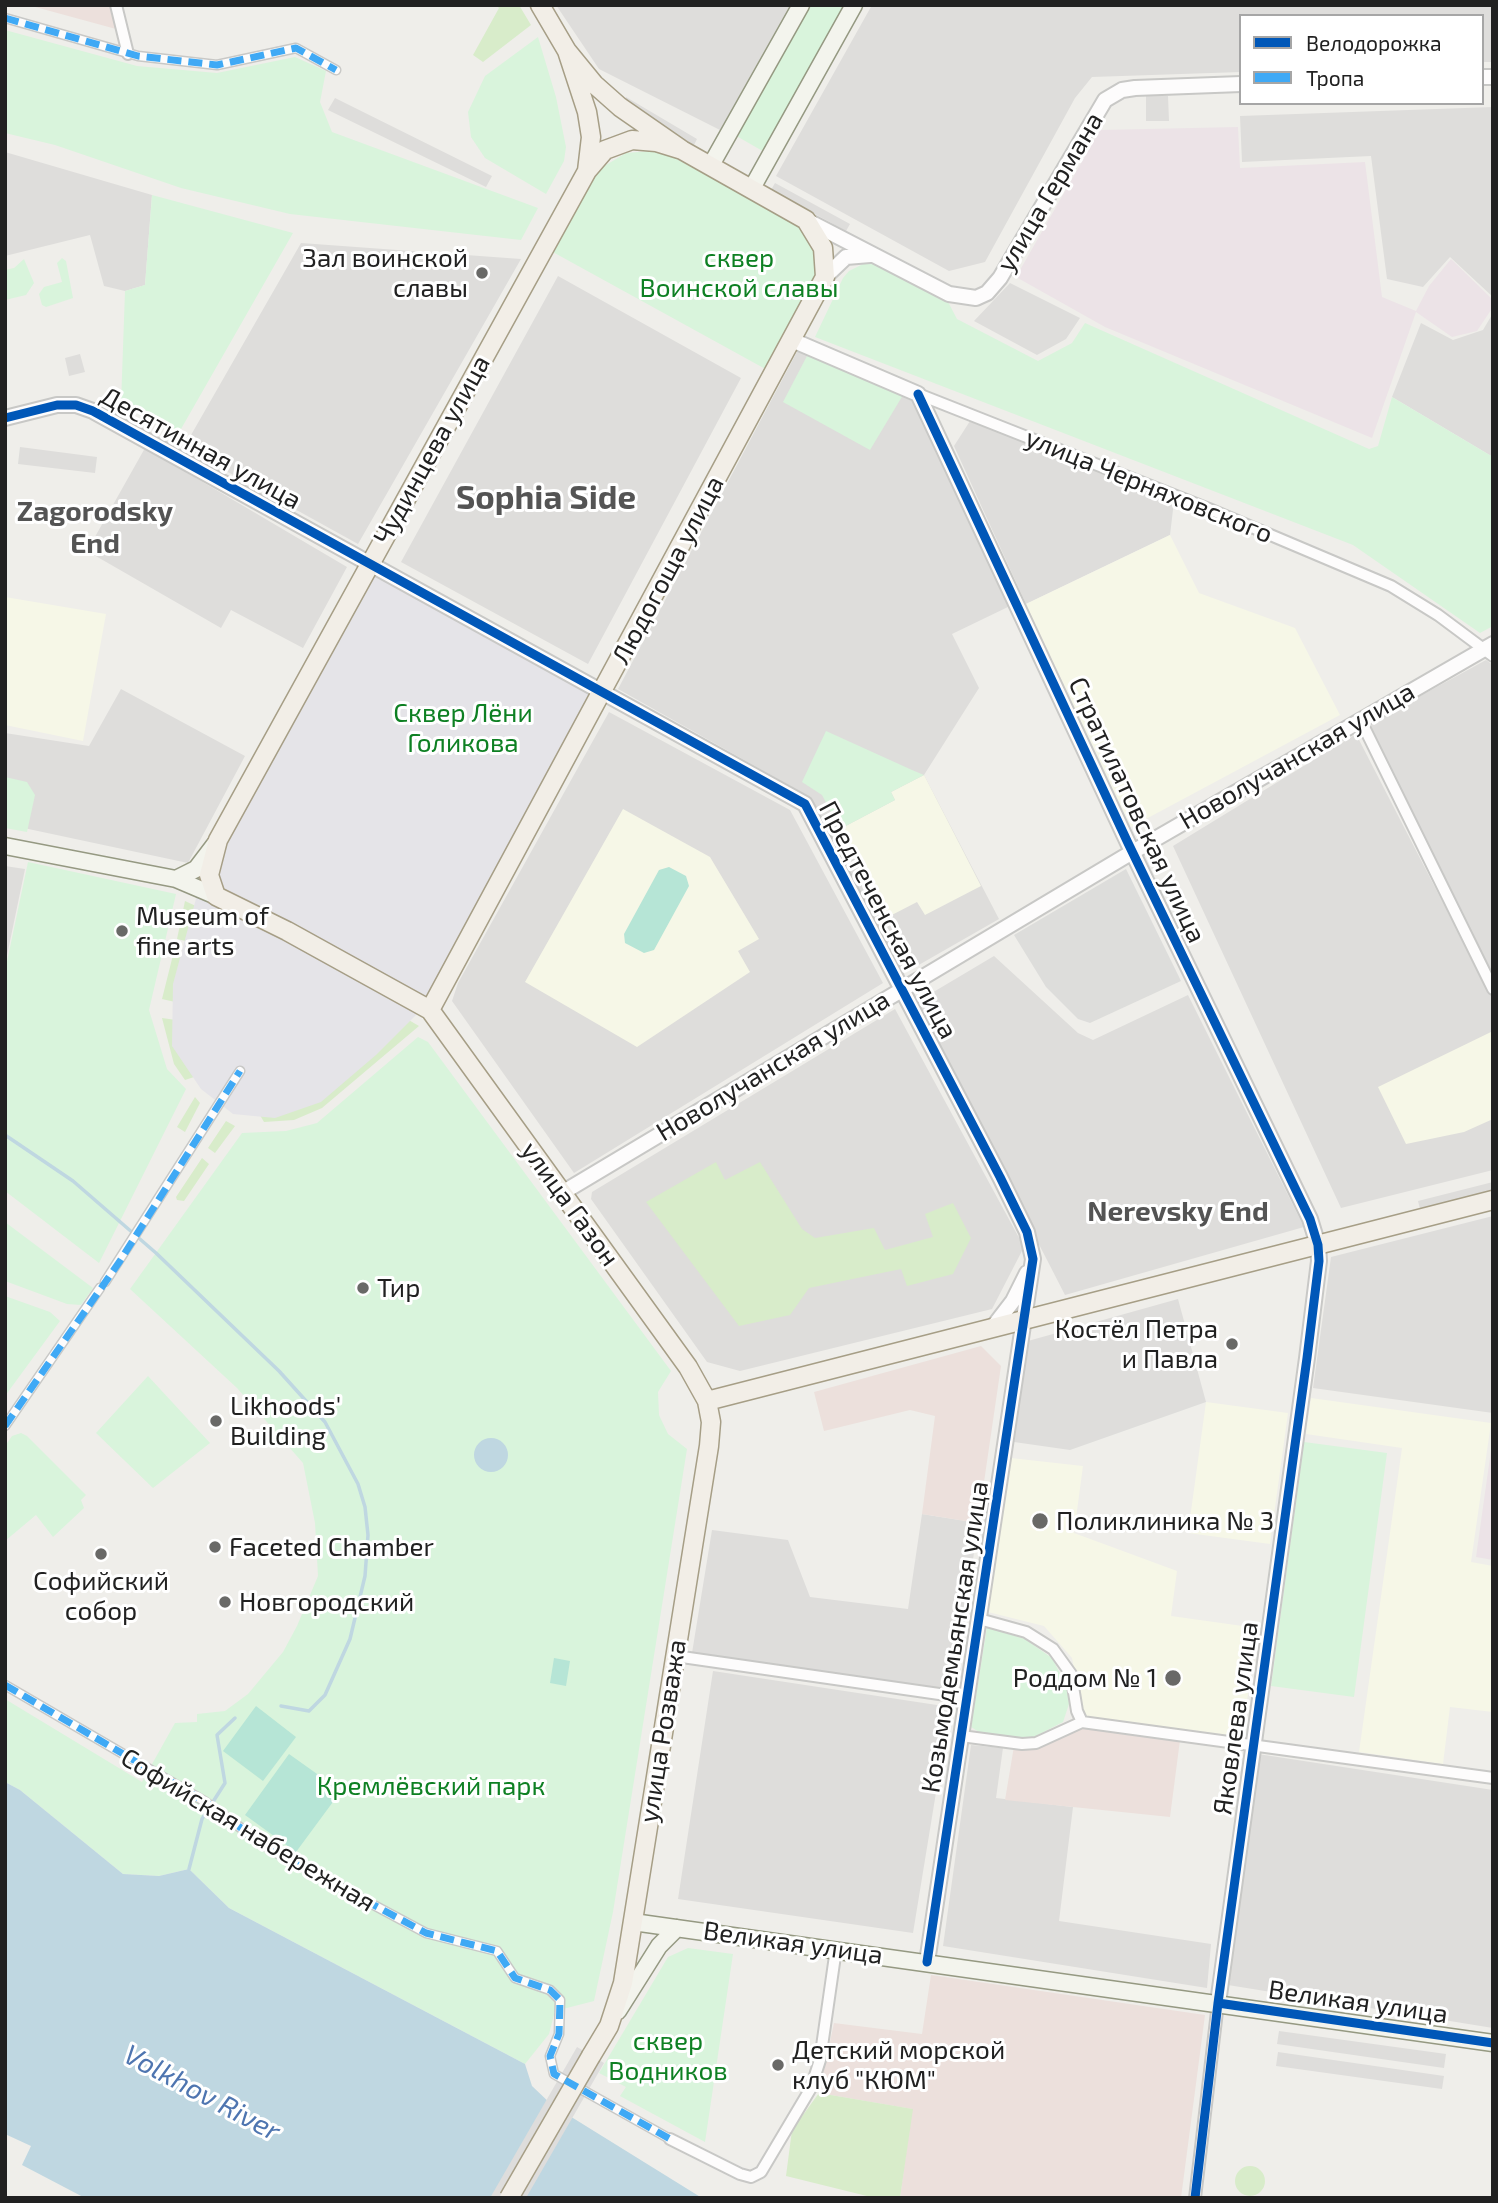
<!DOCTYPE html>
<meta charset="utf-8">
<style>
body{margin:0}
#map{position:relative;width:1498px;height:2203px;overflow:hidden;background:#efeeea;font-family:"Exo 2",sans-serif}
canvas{display:block}
.frame{position:absolute;inset:0;border:7px solid #212121;pointer-events:none}
.legend{position:absolute;left:1239px;top:14px;width:245px;height:91px;box-sizing:border-box;background:#fff;border:2px solid #a6a6a6;margin:0;padding:9px 12px;list-style:none;font-size:21px;color:#212121}
.legend li{display:flex;align-items:center;gap:14px;height:35px}
.legend b{width:35px;border:2px solid #a6a6a6}
</style>
<div id="map">
<canvas width="1498" height="2203"></canvas>
<div class="frame"></div>
<ul class="legend">
<li><b style="height:9px;background:#0057b8"></b>Велодорожка</li>
<li><b style="height:9px;background:#3fa9f5"></b>Тропа</li>
</ul>
</div>
<script>
const ctx = document.querySelector('canvas').getContext('2d');
ctx.lineJoin = 'round';
function fillPath(path, color) {
  ctx.fillStyle = color;
  ctx.fill(path, 'evenodd');
}
function toPath(rows) {
  const path = new Path2D();
  for (const r of rows) {
    if (r.length === 3) {
      path.moveTo(r[0] + r[2], r[1]);
      path.arc(r[0], r[1], r[2], 0, 2 * Math.PI);
      continue;
    }
    path.moveTo(r[0], r[1]);
    for (let i = 2; i < r.length; i += 2) path.lineTo(r[i], r[i + 1]);
  }
  return path;
}
function stroke(path, color, width, dash) {
  ctx.strokeStyle = color;
  ctx.lineWidth = width;
  ctx.lineCap = dash ? 'butt' : 'round';
  ctx.setLineDash(dash || []);
  ctx.stroke(path);
}
function label(font, color, halo, rows, align = 'center') {
  ctx.font = font + ' "Exo 2",sans-serif';
  ctx.lineWidth = 6;
  ctx.setLineDash([]);
  ctx.textBaseline = 'middle';
  ctx.strokeStyle = halo;
  ctx.fillStyle = color;
  for (const [text, x, y, turn = 0] of rows) {
    ctx.save();
    ctx.translate(x, y);
    ctx.rotate((+turn || 0) * Math.PI / 180);
    ctx.textAlign = isNaN(turn) ? turn : align;
    if (halo) ctx.strokeText(text, 0, 0);
    ctx.fillText(text, 0, 0);
    ctx.restore();
  }
}
fillPath(toPath([
 [556,5,790,5,720,130,599,69],
 [872,5,1493,5,1493,62,1482,62,1482,16,1241,16,1241,72,1092,77,1075,98,985,262,949,271,776,176],
 [1146,96,1168,96,1169,121,1146,121],
 [626,97,697,139,694,145,622,104],
 [335,98,492,176,486,187,328,110],
 [1493,107,1493,297,1450,257,1423,287,1387,279,1371,156,1242,162,1240,116],
 [5,152,152,195,145,285,125,291,104,286,90,235,5,256],
 [775,183,850,224,846,231,771,190],
 [301,243,521,259,358,544,188,450,187,442],
 [558,276,741,378,588,664,401,562],
 [1010,283,1080,318,1066,339,1037,355,974,321],
 [1493,313,1493,457,1392,397,1421,323,1453,340,1483,330],
 [798,350,919,404,1010,606,952,634,979,688,924,775,999,919,903,974,810,797,618,689],
 [80,354,85,372,69,376,65,358],
 [970,421,1174,501,1170,535,1026,604,954,446],
 [20,447,97,457,95,473,18,464],
 [145,448,347,567,303,648,231,610,221,628,87,551],
 [1486,660,1493,665,1493,976,1369,724],
 [121,689,245,756,188,863,5,824,5,733,89,746],
 [609,712,790,810,883,983,574,1173,452,1001,458,983],
 [1356,734,1493,1000,1493,1170,1341,1208,1173,846],
 [5,866,25,869,5,965],
 [994,956,1078,1033,1093,1040,1188,995,1304,1227,1065,1295,915,1003],
 [895,1009,1024,1247,992,1309,740,1371,707,1362,591,1199,592,1192],
 [1493,1182,1493,1191,1420,1209,1418,1201],
 [1493,1216,1493,1413,1313,1388,1331,1257],
 [1178,1299,1206,1402,1070,1450,1014,1442,1028,1341],
 [922,1514,978,1523,955,1692,692,1653,712,1530,788,1540,810,1597,908,1609],
 [713,1671,950,1707,913,1933,678,1899],
 [971,1745,1003,1748,996,1798,1073,1807,1059,1921,1211,1944,1207,1988,943,1946],
 [1258,1754,1493,1790,1493,2028,1228,1985],
 [1279,2031,1446,2054,1444,2068,1277,2044],
 [1278,2052,1444,2076,1442,2089,1276,2066]
]), '#dedddb');
fillPath(toPath([
 [28,5,110,5,116,29],
 [981,1346,1001,1366,978,1523,922,1514,935,1416,910,1410,824,1431,814,1392],
 [1083,1727,1180,1740,1170,1817,1005,1800,1014,1746],
 [931,1975,1205,2015,1181,2198,900,2198,912,2109,819,2093,834,2023,922,2034]
]), '#ece0dc');
fillPath(toPath([
 [1238,127,1240,168,1365,162,1382,297,1416,311,1429,286,1451,259,1493,300,1493,307,1477,331,1452,337,1416,312,1372,438,1105,327,1016,277,1100,130],
 [1493,1436,1493,1560,1476,1557]
]), '#ece3e7');
fillPath(toPath([
 [1170,535,1199,593,1295,628,1340,715,1131,827,1026,604],
 [5,597,106,614,83,741,5,725],
 [924,775,981,886,925,915,917,902,886,918,840,829,895,800,891,792],
 [623,809,710,857,759,939,738,951,750,972,637,1047,525,982],
 [1493,1031,1493,1119,1464,1132,1406,1144,1378,1087],
 [1311,1398,1491,1423,1471,1562,1493,1566,1493,1712,1450,1707,1443,1764,1359,1752,1402,1448,1306,1434],
 [1206,1402,1288,1413,1270,1544,1188,1533],
 [1011,1458,1083,1466,1074,1533,1177,1571,1171,1616,1257,1628,1242,1738,1084,1717,1072,1658,1044,1626,988,1612]
]), '#f6f7e7');
fillPath(toPath([
 [1126,869,1181,981,1090,1023,1078,1019,1046,987,1014,935]
]), '#dddddb');
fillPath(toPath([
 [496,5,519,5,531,25,483,62,473,55,499,8],
 [185,901,198,907,190,942,177,939],
 [173,955,186,958,175,1002,162,999],
 [162,1018,176,1020,197,1076,185,1080,174,1064],
 [407,1019,419,1026,322,1108,294,1120,264,1122,257,1110],
 [195,1097,200,1103,185,1132,177,1127],
 [226,1121,235,1126,215,1153,208,1148],
 [202,1158,209,1164,184,1201,177,1200,176,1197],
 [716,1162,725,1180,760,1162,802,1229,815,1238,874,1228,885,1250,933,1237,925,1214,953,1203,971,1238,953,1274,907,1286,901,1269,809,1288,790,1315,739,1326,646,1202],
 [819,2093,913,2109,900,2198,875,2198,786,2176,792,2130],
 [1250,2181,15]
]), '#d8ecca');
fillPath(toPath([
 [805,5,849,5,766,153,733,134],
 [5,30,137,66,217,73,295,57,326,71,320,102,332,132,538,208,521,240,290,214,181,188,55,145,5,133],
 [538,37,556,97,566,147,564,161,546,194,485,158,471,137,468,112,485,76],
 [650,151,671,156,803,228,816,249,817,279,769,371,551,251,596,171,626,153],
 [152,195,293,233,177,436,121,404,125,291,145,285],
 [62,258,66,261,73,298,46,307,42,305,39,294,44,287,62,282,57,263],
 [24,259,34,283,26,295,5,300,5,270,14,268],
 [869,261,880,262,946,298,957,319,1038,361,1072,343,1085,323,1369,449,1378,446,1392,397,1493,457,1493,626,1480,633,1353,545,815,337,843,278,849,271],
 [808,354,903,395,870,450,783,402],
 [826,731,912,770,924,775,891,792,895,800,840,829,822,795,802,782],
 [5,777,27,782,35,795,27,832,5,828],
 [28,862,176,894,149,1010,167,1069,186,1089,99,1263,5,1191,5,971],
 [418,1037,428,1042,671,1371,658,1392,659,1415,668,1434,687,1449,613,1912,594,2001,555,2011,549,2034,525,2064,229,1908,189,1869,159,1876,123,1874,20,1790,5,1782,5,1699,142,1782,175,1723,197,1722,197,1714,225,1711,248,1694,283,1652,297,1626,318,1576,315,1523,303,1463,237,1388,130,1289,242,1133,286,1131,317,1123],
 [5,1222,93,1288,81,1305,67,1304,5,1281],
 [5,1296,50,1312,60,1321,5,1396],
 [148,1376,210,1443,153,1488,96,1433],
 [21,1433,27,1436,86,1495,81,1500,84,1508,53,1537,36,1515,5,1541,5,1446,12,1436],
 [1304,1442,1387,1453,1354,1697,1271,1686],
 [987,1627,1025,1639,1052,1658,1067,1687,1069,1704,1063,1722,1034,1737,1020,1738,979,1732,971,1727],
 [688,1948,733,1954,705,2142,620,2096,626,2087,599,2073,668,1957]
]), '#d9f4dc');
fillPath(toPath([
 [669,867,686,876,689,886,654,950,644,953,625,943,624,934,659,870],
 [554,1658,570,1661,566,1686,550,1683],
 [256,1706,296,1737,263,1781,223,1751],
 [289,1754,341,1791,296,1852,245,1815]
]), '#b6e5d6');
fillPath(toPath([
 [372,573,593,695,429,1002,376,1055,321,1102,275,1118,233,1114,201,1089,172,1046,173,984,201,880]
]), '#e5e4e8');
fillPath(toPath([
 [491,1455,17],
 [5,1782,20,1790,123,1874,159,1876,189,1869,229,1908,525,2064,532,2086,552,2105,702,2198,85,2198,22,2165,31,2146,5,2134]
]), '#bfd7e1');
fillPath(toPath([
 [577,2047,604,2063,526,2198,490,2198]
]), '#dedddc');
stroke(toPath([
 [5,1135,73,1181,156,1253,279,1371,325,1422,358,1484,365,1507,368,1535,365,1576,350,1639,325,1695,309,1711,281,1706],
 [189,1869,202,1819,225,1783,217,1735,235,1718]
]), '#bfd7e1', 3.5);
const pedestrian = toPath([
 [5,18,138,56,217,65,296,48,336,70],
 [105,1282,240,1071],
 [5,1426,100,1288],
 [5,1685,204,1801,271,1850,426,1933,497,1951,515,1978,550,1990,560,2000,559,2034,550,2056,554,2074,670,2139]
]);
const minor = toPath([
 [116,5,128,54],
 [918,394,1209,509,1391,586,1438,615,1493,656],
 [1360,719,1493,989],
 [979,1619,1026,1632,1053,1649,1071,1674,1077,1711,1082,1722],
 [675,1656,967,1698],
 [961,1736,1022,1744,1036,1743,1082,1722,1493,1778],
 [670,2139,740,2174,751,2177,761,2172,811,2088,820,2060,836,1949],
 [1195,2198,1218,2003]
]);
const tertiary = toPath([
 [1482,77,1493,77],
 [806,220,949,294,976,298,987,293,1000,278,1105,100,1122,90,1135,88,1241,84],
 [825,277,846,257,870,255],
 [792,340,918,394,1128,843,1310,1219,1318,1245,1319,1261,1307,1358,1218,2003],
 [5,418,57,405,76,405,93,411,805,804,1000,1177,1027,1232,1033,1259,927,1962],
 [562,1193,1124,857,1493,644],
 [993,1327,1013,1301,1027,1273]
]);
const secondary = toPath([
 [711,165,801,5],
 [752,188,854,5],
 [5,846,176,879,216,896],
 [176,879,196,869,215,844],
 [633,1922,1493,2043],
 [618,2011,659,1946,677,1928]
]);
const primary = toPath([
 [540,5,567,51,587,112,591,137,587,171],
 [430,1010,825,277,823,248,806,220,682,150,620,107,594,84,567,51],
 [707,1401,1493,1200],
 [591,2056,609,2026,623,1983,709,1446,711,1422,707,1401,688,1367,430,1010,287,931,216,896,209,875,218,840,587,171,605,150,632,140,656,142,682,150]
]);
stroke(pedestrian, '#c8c8c6', 11);
stroke(minor, '#c8c8c6', 14);
stroke(tertiary, '#c8c8c6', 18);
stroke(secondary, '#959982', 19);
stroke(primary, '#a69e86', 21);
stroke(pedestrian, '#fdfcfc', 8);
stroke(minor, '#fdfcfc', 10);
stroke(tertiary, '#fdfcfc', 14);
stroke(secondary, '#f3f4ed', 16);
stroke(primary, '#f2eee7', 18);
const primaryBridge = toPath([
 [509,2198,591,2056]
]);
stroke(primaryBridge, '#a69e86', 21, []);
stroke(primaryBridge, '#f2eee7', 18);
stroke(toPath([
 [5,18,138,56,217,65,296,48,336,70],
 [5,1426,120,1261,240,1071],
 [5,1685,204,1801,271,1850,426,1933,497,1951,515,1978,550,1990,560,2000,559,2034,550,2056,554,2074,670,2139]
]), '#3fa9f5', 7, [14, 7]);
stroke(toPath([
 [918,394,1128,843,1310,1219,1318,1245,1319,1261,1307,1358,1218,2003,1195,2198],
 [5,418,57,405,76,405,93,411,805,804,1000,1177,1027,1232,1033,1259,927,1962],
 [1218,2003,1493,2043]
]), '#0057b8', 9);
for (const [x, y, r, color] of [
 [482,273,7,"#696967"],
 [122,931,7,"#696967"],
 [363,1288,7,"#696967"],
 [1232,1344,7,"#696967"],
 [216,1421,7,"#696967"],
 [1040,1521,9,"#696967"],
 [215,1547,7,"#696967"],
 [101,1554,7,"#696967"],
 [225,1602,7,"#696967"],
 [1173,1678,9,"#696967"],
 [778,2065,7,"#696967"]
]) {
  const dot = new Path2D();
  dot.arc(x, y, r, 0, 2 * Math.PI);
  ctx.fillStyle = color;
  ctx.fill(dot);
  stroke(dot, '#fff', 2.5);
}
label('26px', '#212121', '#fff', [
 ["улица Германа",1050,192,-59],
 ["Десятинная улица",201,448,29],
 ["Чудинцева улица",432,450,-61],
 ["улица Черняховского",1149,486,22],
 ["Людогоща улица",668,570,-62],
 ["Новолучанская улица",1297,756,-30],
 ["Стратилатовская улица",1137,810,65],
 ["Предтеченская улица",888,920,62],
 ["Новолучанская улица",773,1066,-31],
 ["улица Газон",570,1204,54],
 ["Козьмодемьянская улица",955,1637,-81],
 ["Яковлева улица",1236,1718,-82],
 ["улица Розважа",663,1731,-81],
 ["Софийская набережная",248,1830,31],
 ["Великая улица",793,1943,8],
 ["Великая улица",1358,2002,8]
]);
label('26px', '#212121', '#fff', [
 ["Зал воинской",468,258,"right"],
 ["славы",468,288,"right"],
 ["Museum of",136,916],
 ["fine arts",136,946],
 ["Тир",377,1288],
 ["Костёл Петра",1218,1329,"right"],
 ["и Павла",1218,1359,"right"],
 ["Likhoods'",230,1406],
 ["Building",230,1436],
 ["Поликлиника № 3",1056,1521],
 ["Faceted Chamber",229,1547],
 ["Софийский",101,1581,"center"],
 ["собор",101,1611,"center"],
 ["Новгородский",239,1602],
 ["Роддом № 1",1157,1678,"right"],
 ["Детский морской",792,2050],
 ["клуб \"КЮМ\"",792,2080]
], 'left');
label('26px', '#0e8023', '#fff', [
 ["сквер",739,258],
 ["Воинской славы",739,288],
 ["Сквер Лёни",463,713],
 ["Голикова",463,743],
 ["Кремлёвский парк",431,1786],
 ["сквер",668,2041],
 ["Водников",668,2071]
]);
label('bold 28px', '#545454', '#fff', [
 ["Zagorodsky",95,512],
 ["End",95,544],
 ["Nerevsky End",1178,1212]
]);
label('italic 28px', '#4e75b0', '#fff', [
 ["Volkhov River",202,2093,28]
]);
label('bold 33px', '#545454', '#fff', [
 ["Sophia Side",546,498]
]);
</script>
